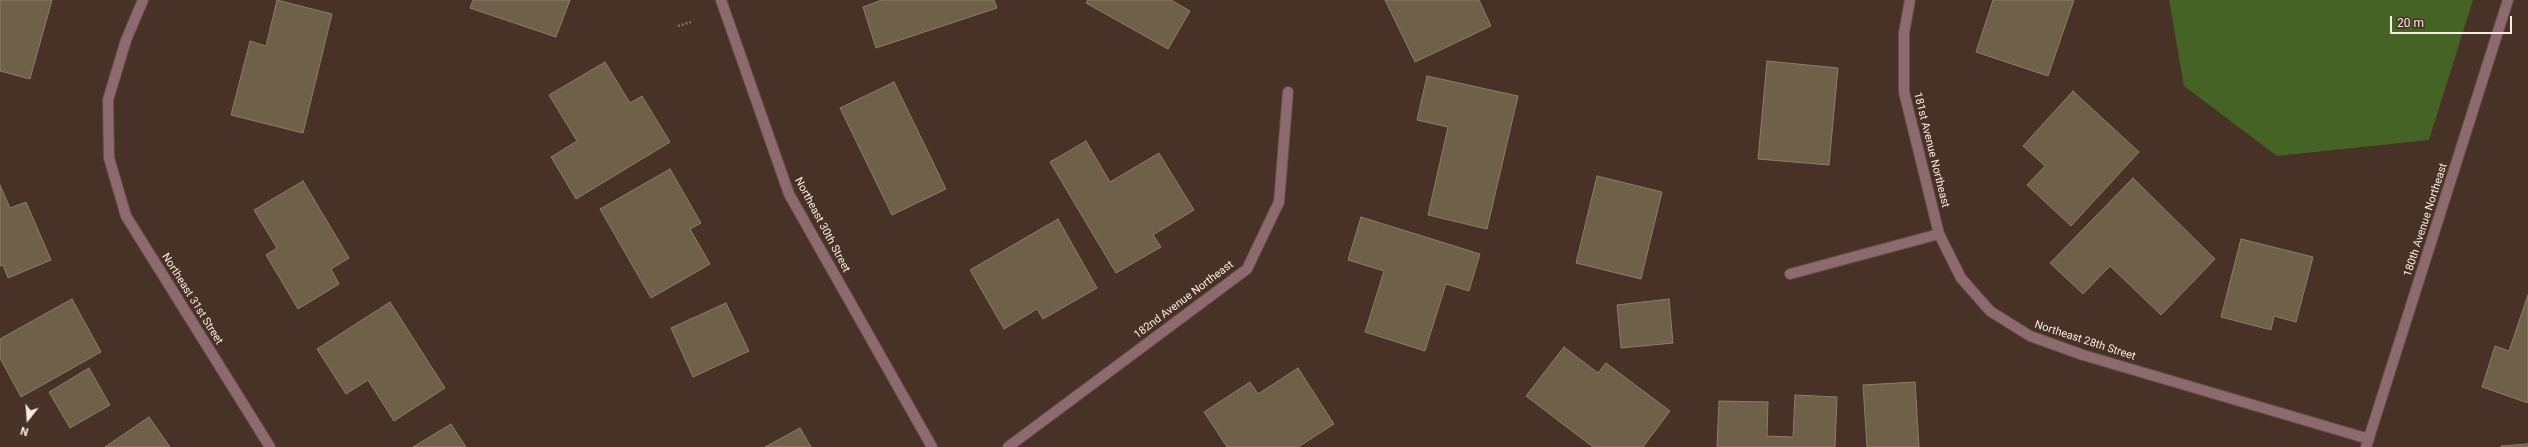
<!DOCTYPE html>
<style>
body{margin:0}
#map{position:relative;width:2528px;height:447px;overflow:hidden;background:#483126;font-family:Roboto,sans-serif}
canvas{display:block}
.north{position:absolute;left:8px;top:399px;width:40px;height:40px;-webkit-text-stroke:3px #483126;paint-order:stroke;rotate:197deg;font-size:11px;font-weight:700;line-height:16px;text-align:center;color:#f9e9e2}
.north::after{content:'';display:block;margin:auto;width:14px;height:18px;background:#f9e9e2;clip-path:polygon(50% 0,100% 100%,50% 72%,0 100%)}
.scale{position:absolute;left:2390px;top:16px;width:122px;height:18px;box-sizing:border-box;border:2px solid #f9e9e2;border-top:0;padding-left:5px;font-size:12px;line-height:14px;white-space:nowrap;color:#f9e9e2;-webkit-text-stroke:3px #483126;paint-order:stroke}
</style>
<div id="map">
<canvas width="2528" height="447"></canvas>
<div class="north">N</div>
<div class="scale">20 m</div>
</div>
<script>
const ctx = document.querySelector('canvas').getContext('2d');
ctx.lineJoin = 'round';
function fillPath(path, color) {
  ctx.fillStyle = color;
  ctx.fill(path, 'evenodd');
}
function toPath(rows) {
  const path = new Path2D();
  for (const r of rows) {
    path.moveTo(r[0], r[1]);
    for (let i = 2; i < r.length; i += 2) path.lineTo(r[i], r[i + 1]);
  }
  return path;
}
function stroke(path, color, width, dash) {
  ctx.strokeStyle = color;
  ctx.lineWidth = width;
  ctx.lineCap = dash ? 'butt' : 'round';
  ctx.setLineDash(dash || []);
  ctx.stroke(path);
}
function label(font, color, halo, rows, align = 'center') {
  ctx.font = font + ' Roboto,sans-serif';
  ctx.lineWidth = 3;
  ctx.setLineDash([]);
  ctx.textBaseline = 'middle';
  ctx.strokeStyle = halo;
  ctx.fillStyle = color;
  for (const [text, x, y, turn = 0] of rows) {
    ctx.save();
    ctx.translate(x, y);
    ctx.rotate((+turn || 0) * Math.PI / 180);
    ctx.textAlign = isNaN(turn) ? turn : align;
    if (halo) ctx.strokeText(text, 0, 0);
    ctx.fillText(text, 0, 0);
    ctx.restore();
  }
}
fillPath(toPath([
 [2169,0,2473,0,2429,140,2277,156,2184,86]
]), '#446324');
const building = toPath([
 [0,0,52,0,30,79,0,71,0,0],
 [277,0,332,14,303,133,231,115,250,41,266,46,277,0],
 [473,0,570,0,556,37,470,8,473,0],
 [882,0,994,0,997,8,876,48,863,7,882,0],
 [1088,0,1171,0,1190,11,1168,49,1086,3,1088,0],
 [1385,0,1479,0,1491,26,1415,62,1385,0],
 [1993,0,2074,0,2048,76,1976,52,1993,0],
 [1767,61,1838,68,1829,165,1758,159,1767,61],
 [605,62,630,103,642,96,670,142,576,199,551,157,577,141,549,95,605,62],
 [1427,76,1518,96,1487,229,1428,215,1448,127,1417,120,1427,76],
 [894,82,946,189,892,215,840,108,894,82],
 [2073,91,2139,152,2071,226,2027,185,2045,166,2023,146,2073,91],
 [1086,141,1110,182,1159,153,1194,210,1153,235,1161,247,1116,273,1050,162,1086,141],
 [670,169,701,223,690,229,710,264,651,298,600,209,670,169],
 [1597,176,1662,192,1641,279,1576,263,1597,176],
 [2133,178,2215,259,2161,315,2110,266,2083,294,2050,263,2133,178],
 [303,181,349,258,331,269,339,284,298,309,266,255,277,248,254,210,303,181],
 [0,185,10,208,26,202,51,260,8,278,3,265,0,266,0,185],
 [1361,217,1480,254,1469,291,1446,284,1425,351,1365,332,1384,271,1348,260,1361,217],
 [1058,219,1097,288,1043,319,1037,309,1004,329,970,270,1058,219],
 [2241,239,2313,257,2296,322,2274,316,2271,330,2221,317,2241,239],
 [2528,295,2528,403,2482,387,2495,346,2509,351,2528,295],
 [72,299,101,352,21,397,0,358,0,339,72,299],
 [1669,299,1673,343,1621,348,1617,305,1669,299],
 [390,302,445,388,394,421,368,380,346,394,317,349,390,302],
 [726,303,749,351,693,377,671,328,726,303],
 [1564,347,1598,373,1606,363,1670,411,1643,447,1593,447,1526,396,1564,347],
 [89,368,110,405,70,428,49,392,89,368],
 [1298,368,1334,424,1298,447,1227,447,1204,412,1250,382,1258,394,1298,368],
 [1915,382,1919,447,1867,447,1863,385,1915,382],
 [1795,395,1837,397,1835,447,1717,447,1719,401,1768,402,1767,436,1793,437,1795,395],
 [149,417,170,447,105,447,149,417],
 [451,424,466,447,413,447,451,424],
 [800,428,811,447,765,447,800,428],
 [2528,444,2528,447,2501,447,2501,446,2528,444]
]);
fillPath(building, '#6f604a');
stroke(building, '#8d7d66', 1);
const minor = toPath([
 [143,0,126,40,108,100,109,158,126,216,270,447],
 [721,0,789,194,932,447],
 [1910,0,1904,33,1904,92,1939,234],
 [1790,274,1939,234,1961,278,1990,311,2030,336,2083,355,2369,439],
 [1008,447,1247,269,1279,202,1288,92],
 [2366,447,2508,0]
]);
stroke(minor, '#644e44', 12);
stroke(toPath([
 [678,26,691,22]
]), '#836e65', 2.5, [2, 2]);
stroke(minor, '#8d6970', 10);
label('11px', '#f9e9e2', '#483126', [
 ["181st Avenue Northeast",1931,150,76],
 ["180th Avenue Northeast",2426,220,-72],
 ["Northeast 30th Street",822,225,62],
 ["Northeast 31st Street",192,299,58],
 ["182nd Avenue Northeast",1184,300,-37],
 ["Northeast 28th Street",2085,341,18]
]);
</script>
